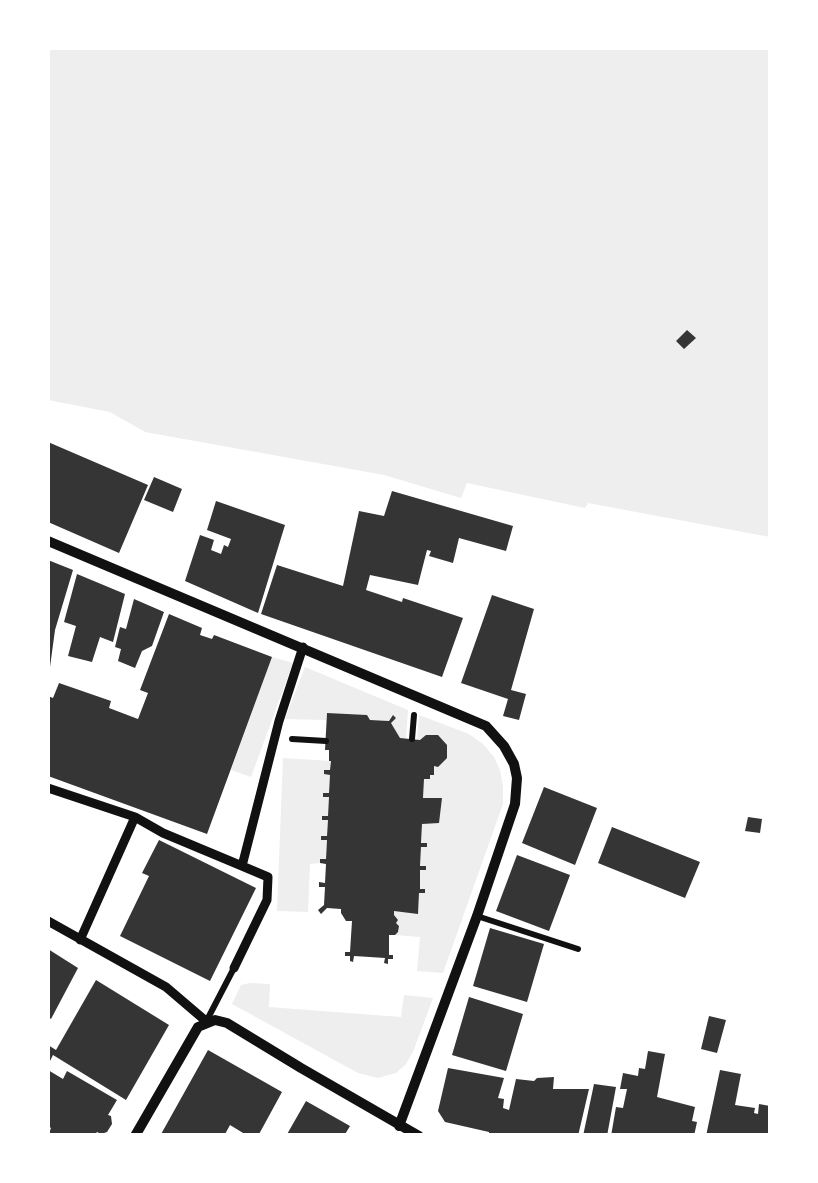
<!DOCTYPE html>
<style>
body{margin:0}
#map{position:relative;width:818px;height:1183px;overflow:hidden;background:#fff;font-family:"Space Grotesk",sans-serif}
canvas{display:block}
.frame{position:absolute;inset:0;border:50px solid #fff;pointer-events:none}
</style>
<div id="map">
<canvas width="818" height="1183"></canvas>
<div class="frame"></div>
</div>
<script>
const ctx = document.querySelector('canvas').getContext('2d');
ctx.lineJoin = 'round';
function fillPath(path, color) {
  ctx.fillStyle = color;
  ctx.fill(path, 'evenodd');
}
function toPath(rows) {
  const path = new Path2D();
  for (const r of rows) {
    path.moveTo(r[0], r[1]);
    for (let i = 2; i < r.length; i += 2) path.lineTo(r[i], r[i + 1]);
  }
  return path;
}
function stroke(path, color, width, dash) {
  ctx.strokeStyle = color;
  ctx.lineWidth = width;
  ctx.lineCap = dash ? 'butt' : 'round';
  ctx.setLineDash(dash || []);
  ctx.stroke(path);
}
fillPath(toPath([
 [48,48,770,48,770,537,588,503,585,508,467,483,461,498,384,475,145,432,110,412,48,400],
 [272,657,293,663,251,777,231,770],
 [305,667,408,710,406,738,400,738,391,723,395,718,393,716,389,721,370,720,367,715,327,713,326,720,285,719],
 [419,715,469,734,483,744,494,757,500,770,503,786,503,804,443,973,417,971,420,937,395,935,398,932,399,926,396,923,398,920,394,915,394,911,418,911,422,824,428,823,429,799,423,798,424,779,429,779,430,775,434,775,434,766,438,767,420,740,417,739],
 [283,758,331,761,326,859,320,859,320,863,310,864,308,912,277,911],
 [250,983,270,984,269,1007,401,1017,404,995,433,998,413,1052,406,1064,396,1073,378,1078,358,1073,232,1004,241,985]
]), '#eee');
fillPath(toPath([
 [687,330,696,338,684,349,676,341],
 [48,442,148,485,119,553,48,522],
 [154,477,182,489,173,512,144,500],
 [392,491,513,526,506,551,459,538,453,563,429,556,431,551,427,550,418,585,370,575,366,590,402,602,403,598,463,618,442,677,261,614,277,565,343,586,359,511,384,516],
 [216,501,285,525,258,613,185,581,200,535,214,540,211,550,221,554,224,545,228,547,231,539,207,530],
 [48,560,73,570,55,630,50,667,48,667],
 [77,574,125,594,113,642,100,637,92,662,68,656,76,626,64,622],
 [492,595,534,609,511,690,526,694,519,720,503,716,508,699,461,683],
 [134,599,164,612,152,646,142,651,135,668,118,661,121,649,115,647,120,627,126,629],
 [169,614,202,628,200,635,212,639,214,635,272,657,207,834,48,776,48,696,53,698,59,683,111,701,109,708,138,719,148,693,140,690],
 [327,713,367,715,370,720,389,721,393,715,396,718,391,723,400,738,420,740,426,735,438,735,447,745,447,758,438,767,434,766,434,775,430,775,430,779,424,779,423,798,442,798,439,823,422,824,421,843,427,843,427,847,421,847,420,866,426,866,426,870,420,870,420,889,425,889,425,893,419,893,418,914,394,911,394,915,398,920,396,923,399,926,398,932,395,935,389,935,389,955,393,955,393,959,388,959,388,964,384,963,385,958,354,956,353,962,350,961,350,956,345,956,345,952,350,952,352,921,346,921,341,913,341,909,327,908,321,914,318,910,324,905,325,887,319,887,319,882,325,883,326,864,320,863,320,859,326,859,327,840,321,840,321,836,327,836,328,820,322,820,322,816,328,816,329,797,323,797,323,793,329,793,330,775,324,774,324,770,330,770,331,761,329,761,329,750,325,750],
 [544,787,597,808,575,865,522,843],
 [748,817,762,819,760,833,745,831],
 [612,827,700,862,685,898,598,863],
 [159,840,256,888,210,981,120,936,149,876,142,873],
 [517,855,570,875,549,931,496,911],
 [490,928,544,944,527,1002,473,986],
 [48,949,78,968,51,1019,48,1017],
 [96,980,169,1025,126,1100,53,1055,48,1065,48,1045,56,1050],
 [469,997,523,1014,506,1071,452,1055],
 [709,1016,726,1020,717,1053,701,1049],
 [208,1050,282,1092,258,1136,248,1136,230,1125,224,1136,160,1136],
 [648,1051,665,1054,657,1097,695,1107,692,1121,697,1122,694,1136,611,1136,616,1107,623,1108,627,1089,620,1089,623,1073,638,1076,639,1068,645,1069],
 [448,1068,504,1078,498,1098,504,1099,503,1108,509,1110,516,1079,534,1081,537,1078,554,1077,553,1089,589,1089,578,1136,489,1136,489,1132,445,1122,438,1111],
 [48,1070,63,1079,67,1071,117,1100,108,1115,111,1116,112,1124,107,1132,101,1134,97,1132,94,1136,48,1136,51,1128,48,1126],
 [720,1070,741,1074,735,1105,755,1108,754,1113,758,1114,759,1104,770,1106,768,1129,770,1129,770,1136,706,1136],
 [594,1084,616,1087,607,1136,583,1136],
 [306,1101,350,1126,344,1136,286,1136]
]), '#353535');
stroke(toPath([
 [292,739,326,741],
 [412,739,414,715]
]), '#111', 6);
stroke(toPath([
 [477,916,578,949],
 [207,1020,234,968]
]), '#111', 6);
stroke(toPath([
 [48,788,135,817,163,833,242,866],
 [48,921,166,987,207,1022],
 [80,940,135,817],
 [234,968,267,900,268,877,242,866,279,721,303,647]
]), '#111', 9);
stroke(toPath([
 [48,541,486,726,504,746,514,764,517,778,515,804,477,916,399,1126],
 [135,1136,198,1027,215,1020,227,1023,301,1068,419,1136]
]), '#111', 10);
</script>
